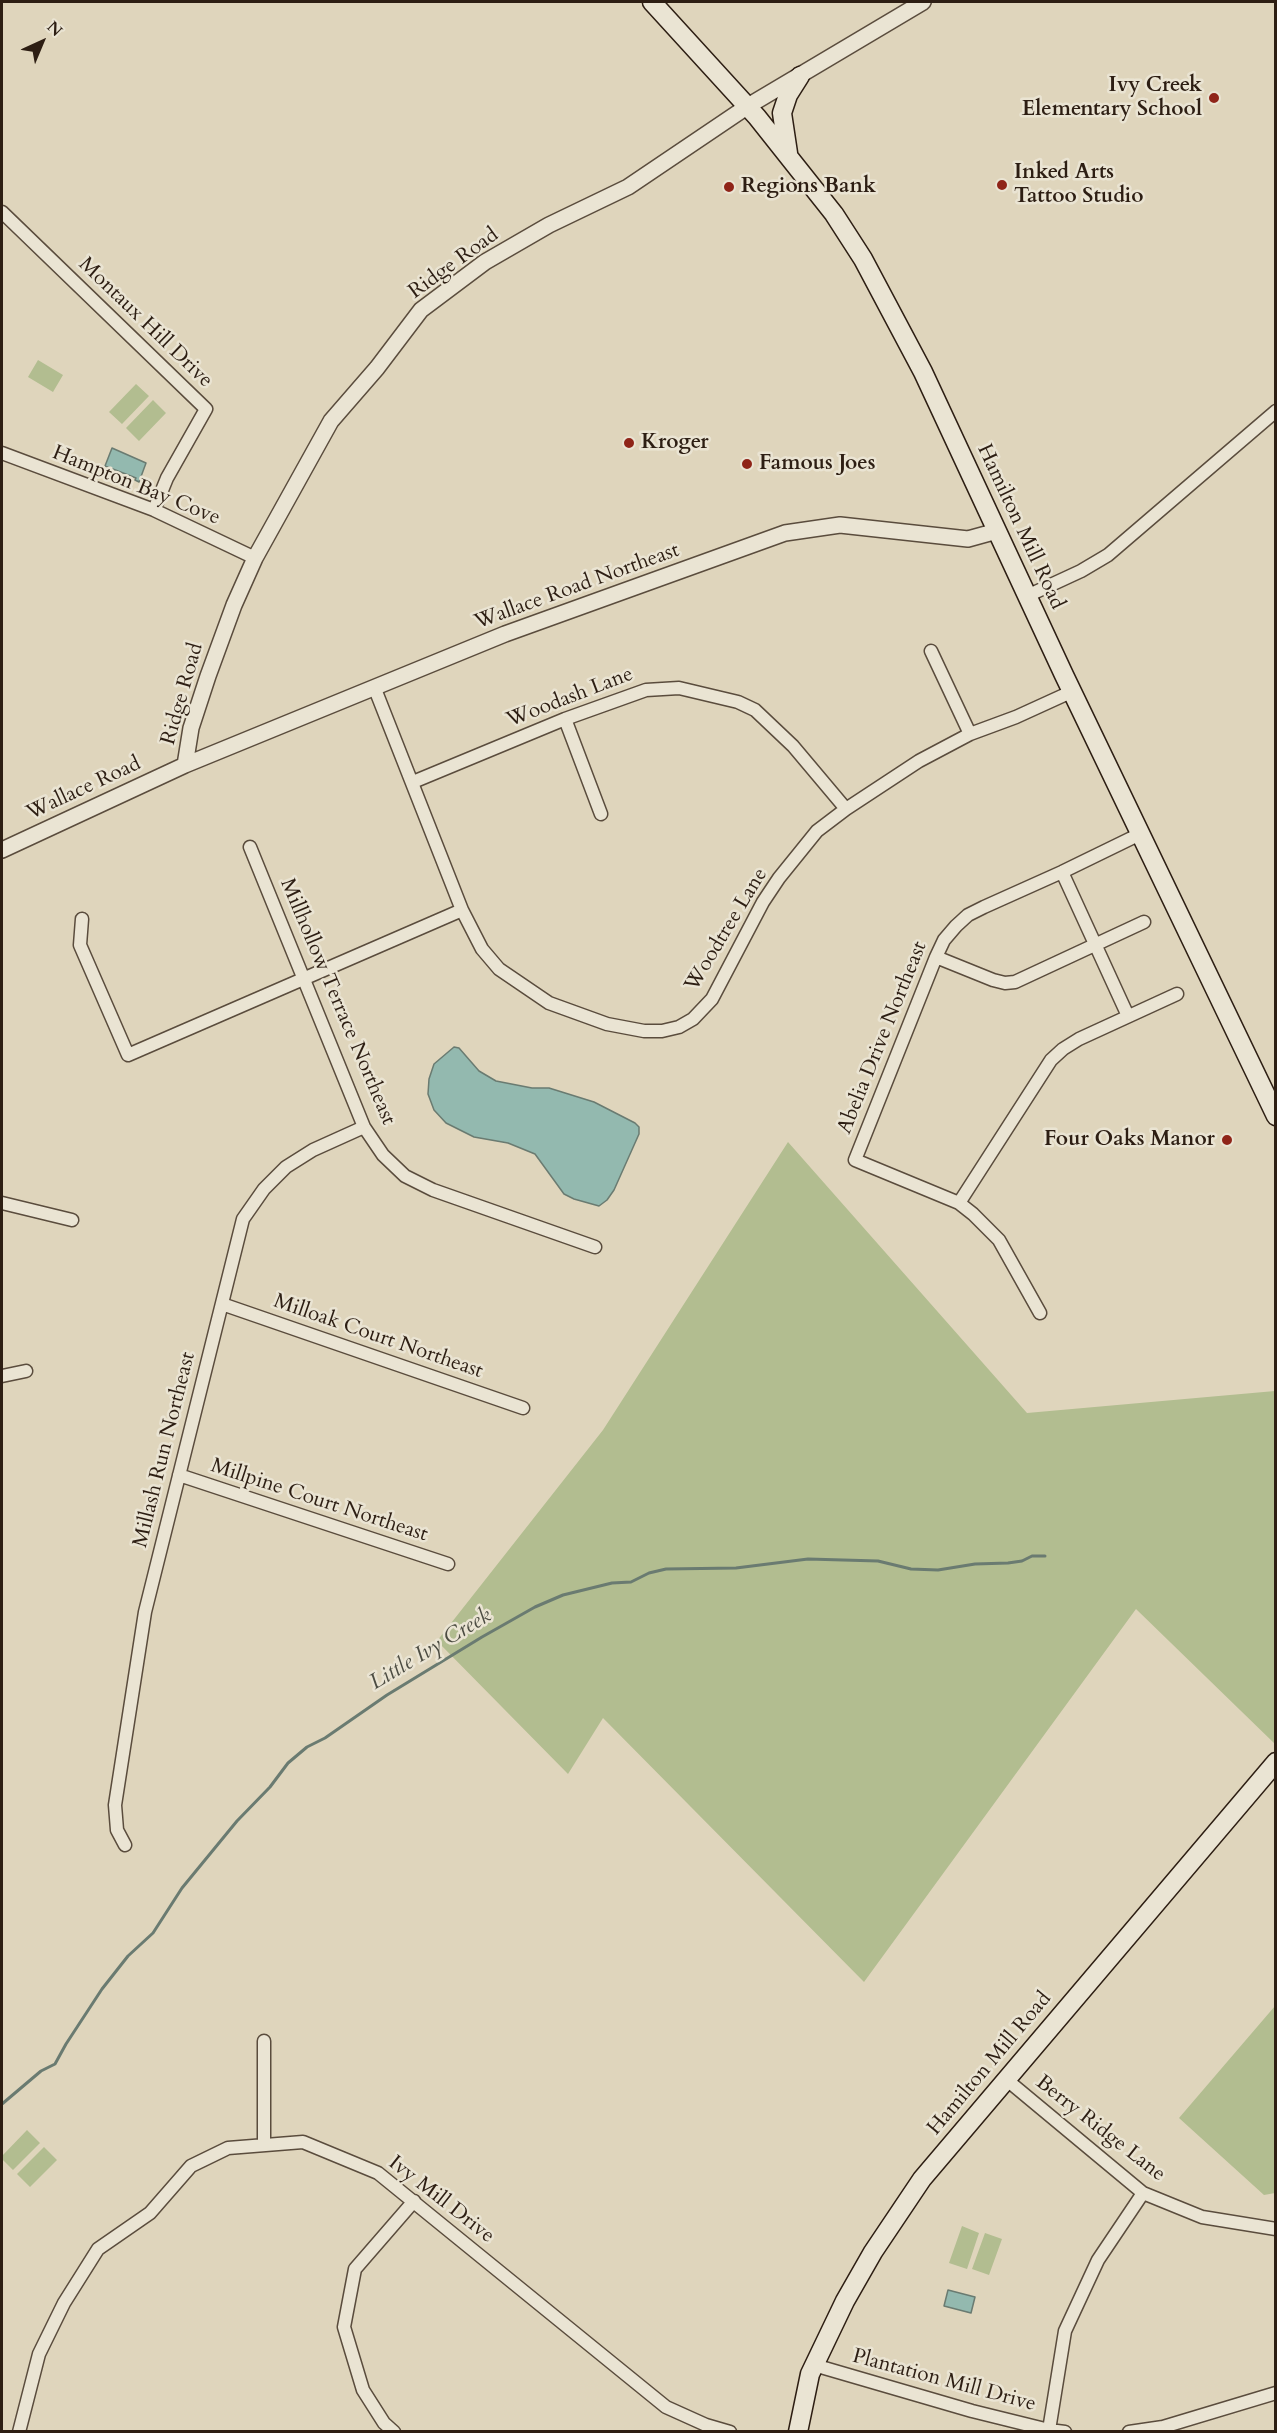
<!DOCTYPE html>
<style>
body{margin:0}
#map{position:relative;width:1277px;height:2433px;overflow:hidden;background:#dfd5bc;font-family:Cardo,serif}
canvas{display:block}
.frame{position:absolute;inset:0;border:3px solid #2d1e13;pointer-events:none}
.north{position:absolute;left:12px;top:12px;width:60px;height:60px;-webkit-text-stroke:4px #eae4d3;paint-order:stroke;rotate:44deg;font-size:16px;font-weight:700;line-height:24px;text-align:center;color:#2d1e13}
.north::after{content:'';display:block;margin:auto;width:21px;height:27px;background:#2d1e13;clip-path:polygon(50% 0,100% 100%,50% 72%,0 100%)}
</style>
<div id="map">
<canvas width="1277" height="2433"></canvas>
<div class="frame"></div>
<div class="north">N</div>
</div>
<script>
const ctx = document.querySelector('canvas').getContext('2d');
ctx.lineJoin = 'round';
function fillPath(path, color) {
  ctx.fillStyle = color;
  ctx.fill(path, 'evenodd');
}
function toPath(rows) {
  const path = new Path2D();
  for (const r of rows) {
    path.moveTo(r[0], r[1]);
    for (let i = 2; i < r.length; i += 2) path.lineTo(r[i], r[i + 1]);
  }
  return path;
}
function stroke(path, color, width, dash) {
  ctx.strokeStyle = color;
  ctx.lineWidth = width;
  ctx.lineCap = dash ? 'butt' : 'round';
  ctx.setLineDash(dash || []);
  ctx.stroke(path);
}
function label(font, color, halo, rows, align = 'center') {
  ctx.font = font + ' Cardo,serif';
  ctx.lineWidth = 5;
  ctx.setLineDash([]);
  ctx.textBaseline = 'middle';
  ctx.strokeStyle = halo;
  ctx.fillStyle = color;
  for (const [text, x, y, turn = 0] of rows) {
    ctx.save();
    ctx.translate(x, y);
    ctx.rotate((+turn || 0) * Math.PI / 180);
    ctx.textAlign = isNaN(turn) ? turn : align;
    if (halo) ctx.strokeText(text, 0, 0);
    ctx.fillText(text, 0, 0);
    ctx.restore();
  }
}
fillPath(toPath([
 [38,360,63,375,53,392,28,377],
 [136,384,149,396,122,424,109,412],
 [153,400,166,413,139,441,126,428],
 [788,1142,1027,1413,1275,1391,1275,1744,1136,1609,864,1982,603,1718,568,1774,437,1641,603,1430],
 [1275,2006,1275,2193,1264,2195,1179,2118],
 [27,2130,40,2143,13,2170,2,2159,2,2156],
 [44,2147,57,2160,30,2187,17,2174],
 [962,2226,979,2233,967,2269,949,2263],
 [985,2233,1002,2239,989,2275,972,2269]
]), '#b2bd90');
const water = toPath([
 [112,448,146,463,139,482,135,480,136,478,105,466,112,448],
 [454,1047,459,1048,479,1071,496,1081,532,1088,549,1088,594,1102,635,1123,639,1127,639,1134,614,1190,607,1200,599,1206,574,1199,564,1194,535,1154,508,1143,474,1137,446,1123,434,1110,428,1094,429,1079,434,1064,454,1047],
 [948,2290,975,2297,971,2313,944,2306,948,2290]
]);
fillPath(water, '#93b9af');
stroke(water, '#6a7b71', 1.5);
stroke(toPath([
 [2,2104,41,2071,55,2064,66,2044,102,1989,128,1956,153,1933,182,1888,237,1821,270,1787,288,1763,307,1747,325,1738,387,1695,482,1637,535,1607,563,1595,612,1583,631,1582,649,1573,666,1569,736,1568,808,1559,878,1561,911,1569,938,1570,975,1564,1008,1563,1022,1561,1032,1556,1045,1556]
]), '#6a7b71', 3);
const minor = toPath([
 [2,212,206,409,167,478,154,510],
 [2,453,154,510,255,558],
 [1027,596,1081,571,1108,555,1276,411],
 [931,651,970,734],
 [375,689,462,910,482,949,499,969,549,1003,607,1024,644,1031,662,1031,679,1027,693,1019,712,999,763,902,779,878,817,831,846,809,919,761,970,734,1016,717,1073,691],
 [565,719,601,814],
 [413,782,565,719,646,690,679,688,738,702,755,710,793,746,846,809],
 [250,847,364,1127,383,1155,405,1176,433,1190,595,1247],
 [1062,872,1128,1016],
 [82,919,80,945,128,1055,462,910],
 [936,957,993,980,1005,983,1015,982,1144,922],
 [2,1203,72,1220],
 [959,1203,1051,1060,1063,1049,1079,1039,1177,994],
 [222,1304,523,1408],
 [1040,1313,999,1240,973,1214,959,1203,855,1160,936,957,944,940,956,926,968,915,984,907,1062,872,1140,834],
 [2,1376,26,1371],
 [179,1475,448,1564],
 [125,1845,117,1830,115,1805,145,1612,243,1219,264,1189,286,1167,313,1150,364,1127],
 [1007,2080,1143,2193,1202,2217,1276,2229],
 [264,2144,264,2041],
 [814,2365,972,2411,1049,2430,1065,2432],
 [1049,2430,1065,2331,1098,2260,1143,2193],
 [19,2432,39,2354,64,2303,98,2249,150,2213,191,2166,228,2148,303,2142,378,2173,666,2407,706,2425,730,2432],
 [394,2432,384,2423,363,2390,344,2327,355,2269,414,2201],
 [1129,2432,1163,2427,1276,2393]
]);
const tertiary = toPath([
 [185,765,191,728,208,676,234,605,255,558,331,421,377,368,421,310,485,262,549,225,628,187,748,106,923,2],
 [2,850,185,765,505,634,785,533,840,525,968,539,997,531]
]);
const secondary = toPath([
 [652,2,757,117,834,214,863,259,923,372,1064,675,1276,1116],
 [788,153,782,113,788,95,800,76],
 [798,2432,810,2374,845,2301,873,2252,922,2179,1276,1762]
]);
stroke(minor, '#5a4c3d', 15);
stroke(tertiary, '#5a4c3d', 18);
stroke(secondary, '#2d1e13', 21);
stroke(minor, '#eae4d3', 12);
stroke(tertiary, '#eae4d3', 15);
stroke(secondary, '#eae4d3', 18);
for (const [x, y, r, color] of [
 [1214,98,6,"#8f2418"],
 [1002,185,6,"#8f2418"],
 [729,187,6,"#8f2418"],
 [629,443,6,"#8f2418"],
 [747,464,6,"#8f2418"],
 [1227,1140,6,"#8f2418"]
]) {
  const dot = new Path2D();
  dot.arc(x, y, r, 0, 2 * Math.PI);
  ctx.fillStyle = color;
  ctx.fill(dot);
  stroke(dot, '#eae4d3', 2);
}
label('bold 21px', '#2d1e13', '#eae4d3', [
 ["Ivy Creek",1202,86,"right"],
 ["Elementary School",1202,110,"right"],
 ["Inked Arts",1014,173],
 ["Tattoo Studio",1014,197],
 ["Regions Bank",741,187],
 ["Kroger",641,443],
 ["Famous Joes",759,464],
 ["Four Oaks Manor",1215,1140,"right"]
], 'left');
label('21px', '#2d1e13', '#eae4d3', [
 ["Ridge Road",454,264,-36],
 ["Montaux Hill Drive",145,323,44],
 ["Hampton Bay Cove",136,486,22],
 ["Hamilton Mill Road",1020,527,65],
 ["Wallace Road Northeast",577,587,-20],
 ["Ridge Road",183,694,-74],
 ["Woodash Lane",570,698,-21],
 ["Wallace Road",84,789,-25],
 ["Woodtree Lane",727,930,-59],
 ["Millhollow Terrace Northeast",337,1002,67],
 ["Abelia Drive Northeast",883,1038,-68],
 ["Milloak Court Northeast",378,1337,19],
 ["Millash Run Northeast",165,1450,-76],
 ["Millpine Court Northeast",319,1501,18],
 ["Hamilton Mill Road",990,2064,-50],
 ["Berry Ridge Lane",1100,2129,38],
 ["Ivy Mill Drive",441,2200,38],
 ["Plantation Mill Drive",944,2381,15]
]);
label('italic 22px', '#4c4c42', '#eae4d3', [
 ["Little Ivy Creek",431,1650,-31]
]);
</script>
